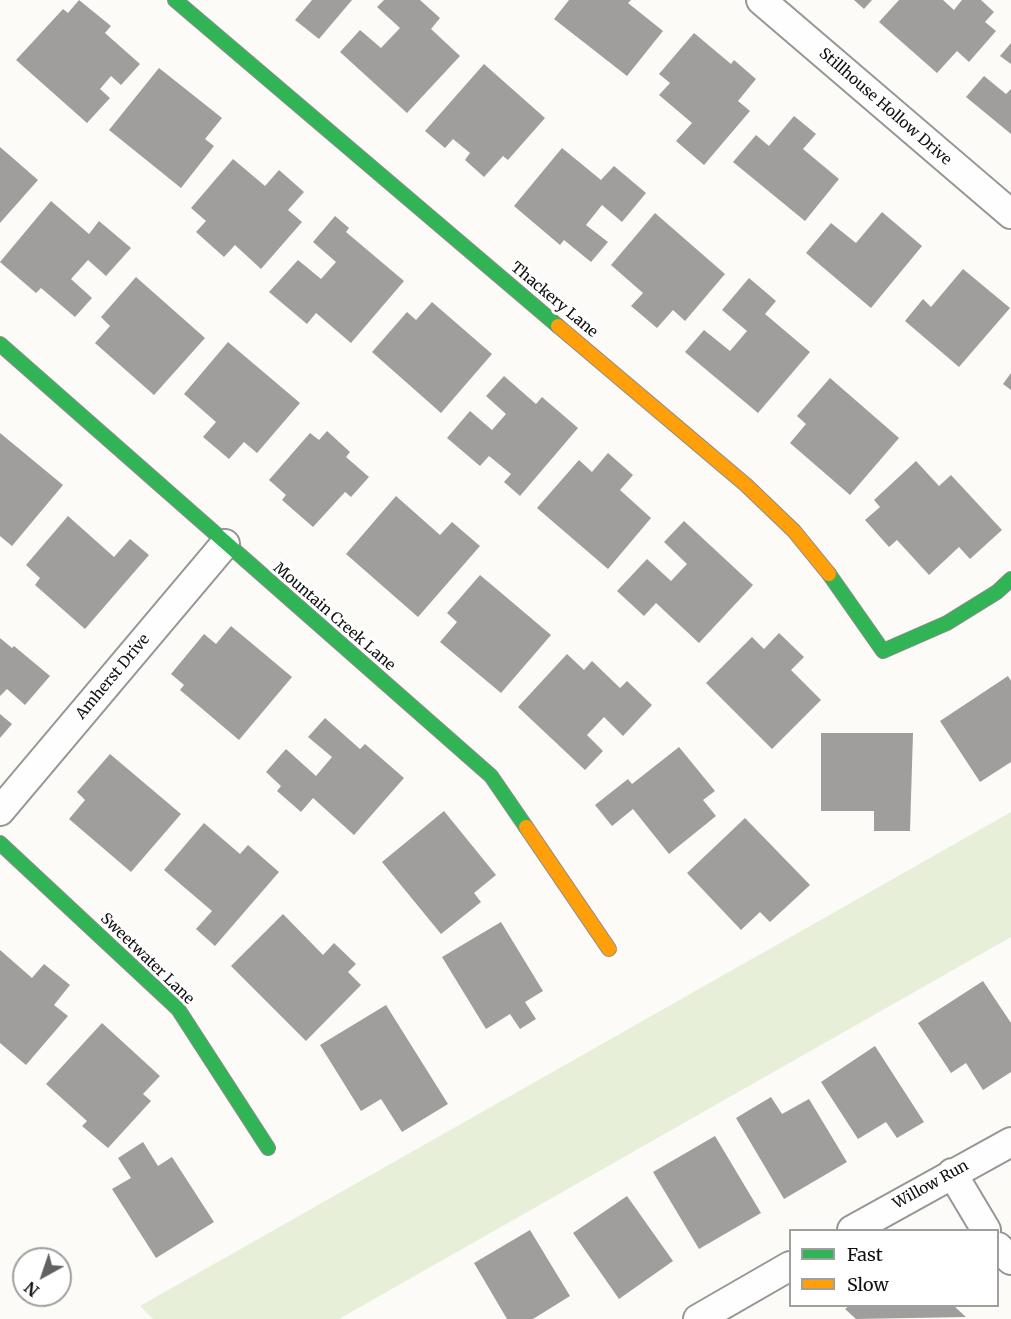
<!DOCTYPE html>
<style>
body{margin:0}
#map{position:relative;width:1011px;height:1319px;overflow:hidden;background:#fcfbf7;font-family:Merriweather,serif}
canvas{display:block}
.legend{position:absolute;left:789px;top:1229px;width:210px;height:78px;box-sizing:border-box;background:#fff;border:2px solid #9f9f9f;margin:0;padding:8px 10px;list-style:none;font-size:18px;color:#101010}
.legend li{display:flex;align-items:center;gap:12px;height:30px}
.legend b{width:30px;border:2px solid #9f9f9f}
.north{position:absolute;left:12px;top:1247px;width:60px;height:60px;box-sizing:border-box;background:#fff;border:2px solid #9f9f9f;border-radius:50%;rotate:220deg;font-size:16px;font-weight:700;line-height:24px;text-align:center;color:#101010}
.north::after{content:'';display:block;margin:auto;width:21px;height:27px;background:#636261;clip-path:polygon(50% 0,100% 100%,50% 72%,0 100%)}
</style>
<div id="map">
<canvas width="1011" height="1319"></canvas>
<ul class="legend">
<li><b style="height:8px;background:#30b455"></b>Fast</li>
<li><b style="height:8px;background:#ff9f0a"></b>Slow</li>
</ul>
<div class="north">N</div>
</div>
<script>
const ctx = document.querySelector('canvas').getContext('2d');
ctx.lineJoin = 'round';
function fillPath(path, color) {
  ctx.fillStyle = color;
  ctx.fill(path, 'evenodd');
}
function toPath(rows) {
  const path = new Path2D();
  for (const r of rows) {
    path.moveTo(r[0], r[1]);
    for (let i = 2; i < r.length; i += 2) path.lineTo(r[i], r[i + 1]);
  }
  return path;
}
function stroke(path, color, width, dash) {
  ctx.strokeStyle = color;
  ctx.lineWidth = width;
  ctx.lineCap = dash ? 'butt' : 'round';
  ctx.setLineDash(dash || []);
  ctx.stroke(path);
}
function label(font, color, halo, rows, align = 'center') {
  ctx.font = font + ' Merriweather,serif';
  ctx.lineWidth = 6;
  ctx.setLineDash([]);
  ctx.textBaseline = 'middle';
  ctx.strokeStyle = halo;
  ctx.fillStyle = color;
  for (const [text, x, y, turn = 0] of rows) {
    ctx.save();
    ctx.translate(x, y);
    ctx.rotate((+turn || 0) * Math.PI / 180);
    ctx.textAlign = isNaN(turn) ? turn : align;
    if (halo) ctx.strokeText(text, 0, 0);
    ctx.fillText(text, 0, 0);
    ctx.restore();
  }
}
fillPath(toPath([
 [1011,812,1011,937,339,1319,153,1319,140,1306]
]), '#e7efd9');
fillPath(toPath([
 [79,0,111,26,105,33,140,64,121,85,111,76,100,89,110,98,87,123,16,60,63,9,68,13],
 [312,0,352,0,319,39,295,20],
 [384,0,420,0,440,18,431,29,460,56,407,113,340,52,360,30,381,48,400,28,377,7],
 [569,0,631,0,628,3,663,31,627,76,554,19],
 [854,0,872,0,864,9],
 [899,0,943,0,954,10,962,0,981,0,994,12,985,22,996,31,969,62,957,51,937,73,879,22],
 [694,33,731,64,734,60,756,79,738,101,750,111,704,165,676,141,692,123,659,95,670,83,659,74],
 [1011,43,1011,64,1000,56],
 [484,64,545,118,508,160,503,156,484,177,465,160,470,153,453,139,445,148,425,131],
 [159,68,222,118,205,139,214,146,181,188,109,130],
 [984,76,1006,94,1011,89,1011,134,966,97],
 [794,116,816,134,803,149,839,179,805,221,733,162,756,135,769,146],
 [0,147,38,180,0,223],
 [562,148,601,180,614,166,646,193,622,222,602,205,586,225,608,242,591,262,564,240,560,245,514,206],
 [233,159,265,186,279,170,304,192,288,210,302,222,261,269,235,245,224,257,196,232,206,221,191,208],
 [51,201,89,234,99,221,131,248,106,276,88,260,71,279,92,298,75,317,41,288,36,293,0,262],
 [882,212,922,246,871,308,806,253,831,223,856,243],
 [655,213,725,274,685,321,673,310,657,328,631,306,643,293,611,265],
 [335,216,349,228,346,232,404,281,351,343,316,313,307,324,269,292,298,260,321,279,336,262,313,242],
 [963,269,1010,308,959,367,905,321,923,299,931,307],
 [136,277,205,338,154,395,95,343,110,326,101,317],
 [749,278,776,301,765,314,810,352,758,413,685,352,704,330,730,351,747,331,722,310],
 [432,302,492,354,441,413,372,352,407,312,416,320],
 [228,342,300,403,257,453,244,442,229,459,203,437,216,422,184,394],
 [1011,373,1011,390,1003,384],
 [504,376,536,404,542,397,578,428,520,496,504,482,511,474,489,456,480,466,447,438,470,411,492,430,506,414,486,396],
 [830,378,899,438,850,495,790,443,806,424,797,416],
 [327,431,350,452,346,457,369,477,351,497,345,492,313,527,282,500,286,495,269,480,310,433,319,440],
 [0,433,63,485,12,546,0,536],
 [608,453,633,475,620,490,651,518,608,569,537,508,579,460,592,472],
 [916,461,939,486,951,475,1002,530,970,559,959,547,929,575,897,540,889,547,865,520,880,507,874,500],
 [396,496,440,535,452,522,480,546,418,617,346,554],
 [68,516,114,557,130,539,149,555,85,629,35,585,40,578,26,565],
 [684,521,753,585,699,643,656,603,644,616,617,591,647,559,671,581,687,564,664,542],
 [480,575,551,635,501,693,440,642,457,622,447,613],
 [231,626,292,677,239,740,180,690,184,685,171,674,204,634,216,644],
 [779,633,804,657,791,670,821,700,772,749,706,683,752,637,764,649],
 [0,638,12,648,14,646,50,676,25,705,7,689,0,696],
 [567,654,584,670,592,661,620,688,627,681,652,705,623,736,604,717,587,735,603,751,585,770,518,707],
 [1008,676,1011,681,1011,762,980,782,940,721],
 [0,714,12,724,0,738],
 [325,718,360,749,365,744,404,778,354,835,313,798,301,812,277,791,281,786,266,772,286,749,316,776,332,757,308,737],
 [821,733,913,733,910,831,874,831,874,811,821,811],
 [679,747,715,791,703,800,716,816,669,854,633,809,612,826,595,805,628,779,632,784],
 [110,754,181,814,131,872,69,819,85,800,77,792],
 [444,811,496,875,474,893,481,902,441,934,382,862],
 [745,818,810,885,770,922,760,912,741,930,687,873],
 [204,823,240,854,248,845,279,872,215,946,196,929,212,911,164,870],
 [283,914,323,955,334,943,356,964,348,972,361,985,306,1041,231,966],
 [501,922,543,991,525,1002,536,1019,520,1029,510,1014,486,1029,442,957],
 [0,950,32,978,44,964,70,985,54,1005,68,1016,26,1065,0,1043],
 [983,981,1011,1023,1011,1072,983,1090,966,1063,951,1073,918,1023],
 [386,1005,448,1104,402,1132,381,1099,361,1111,320,1045],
 [102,1023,160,1076,143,1094,151,1101,108,1148,82,1126,87,1121,46,1084],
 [875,1046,924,1122,897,1138,886,1122,858,1139,821,1082],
 [771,1097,782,1114,809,1099,847,1162,784,1199,736,1118],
 [715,1136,761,1213,699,1249,653,1172],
 [143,1142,158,1166,172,1157,214,1222,156,1258,112,1189,131,1178,118,1158],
 [627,1196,673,1261,619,1299,573,1233],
 [530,1230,570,1296,533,1319,507,1319,474,1263],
 [849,1306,954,1306,966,1317,856,1319,845,1309]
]), '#a09e9c');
const street = toPath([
 [761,0,1011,214],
 [0,811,225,544],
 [952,1173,986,1230],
 [852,1230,1011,1142],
 [998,1247,1011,1260],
 [698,1319,790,1266]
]);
const fast = toPath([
 [175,0,558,326],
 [0,344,491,776,526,827],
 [829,574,883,651,947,623,997,592,1011,579],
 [0,843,178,1009,268,1148]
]);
const slow = toPath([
 [558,326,746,485,794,531,829,574],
 [526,827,609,949]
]);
stroke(street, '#969694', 32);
stroke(fast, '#8d8c8b', 16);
stroke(slow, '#8d8c8b', 16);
stroke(street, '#fffefe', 28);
stroke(fast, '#30b455', 14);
stroke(slow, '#ff9f0a', 14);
label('15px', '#101010', '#fff', [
 ["Stillhouse Hollow Drive",885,107,41],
 ["Thackery Lane",554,300,40],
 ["Mountain Creek Lane",334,617,41],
 ["Amherst Drive",113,677,-50],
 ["Sweetwater Lane",147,959,44],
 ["Willow Run",931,1185,-29]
]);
</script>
